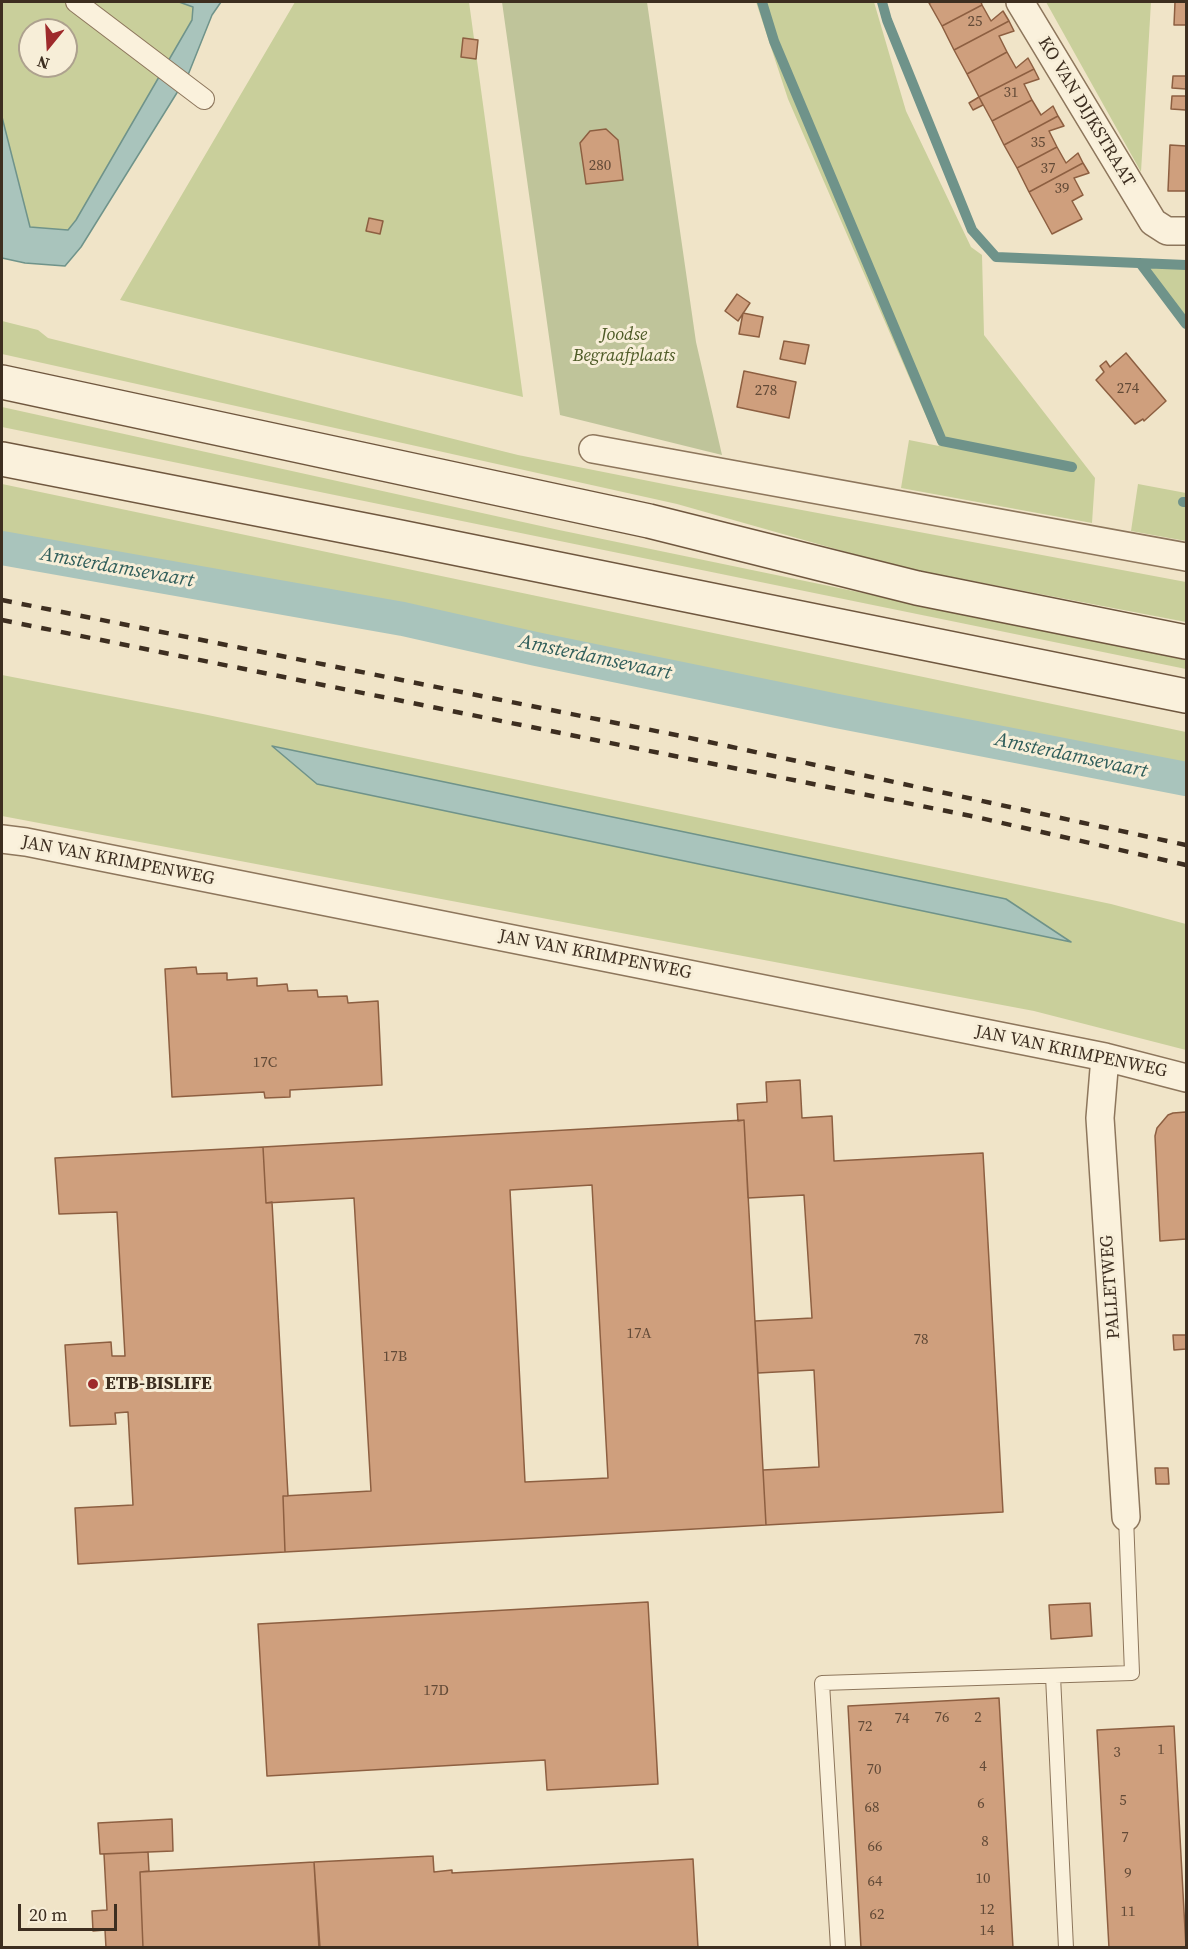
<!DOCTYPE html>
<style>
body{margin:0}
#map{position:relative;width:1188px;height:1949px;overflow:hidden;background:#f0e4c8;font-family:"Source Serif 4",serif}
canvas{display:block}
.frame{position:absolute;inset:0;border:3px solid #3d2e20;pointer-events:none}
.north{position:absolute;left:18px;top:18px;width:60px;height:60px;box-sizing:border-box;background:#f7eed8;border:2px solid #ada18e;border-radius:50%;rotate:198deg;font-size:16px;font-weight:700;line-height:24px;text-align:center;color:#3d2e20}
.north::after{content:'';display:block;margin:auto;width:21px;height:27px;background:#9e2a2b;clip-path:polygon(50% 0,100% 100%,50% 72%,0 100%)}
.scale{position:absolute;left:18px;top:1904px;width:99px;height:27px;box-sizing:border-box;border:3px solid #3d2e20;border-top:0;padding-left:8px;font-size:18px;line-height:21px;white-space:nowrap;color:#3d2e20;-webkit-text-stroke:4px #f7eed8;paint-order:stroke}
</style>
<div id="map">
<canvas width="1188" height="1949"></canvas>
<div class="frame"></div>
<div class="north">N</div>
<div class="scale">20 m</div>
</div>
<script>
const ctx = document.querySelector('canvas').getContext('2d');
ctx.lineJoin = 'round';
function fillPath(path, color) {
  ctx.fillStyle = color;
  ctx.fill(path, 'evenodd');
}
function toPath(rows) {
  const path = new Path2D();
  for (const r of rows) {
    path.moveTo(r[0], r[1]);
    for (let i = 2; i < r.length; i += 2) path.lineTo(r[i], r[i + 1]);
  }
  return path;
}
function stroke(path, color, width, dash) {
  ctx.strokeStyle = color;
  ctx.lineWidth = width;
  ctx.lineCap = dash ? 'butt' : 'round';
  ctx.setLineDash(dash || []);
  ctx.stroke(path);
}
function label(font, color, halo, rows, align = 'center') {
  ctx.font = font + ' "Source Serif 4",serif';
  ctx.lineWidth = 6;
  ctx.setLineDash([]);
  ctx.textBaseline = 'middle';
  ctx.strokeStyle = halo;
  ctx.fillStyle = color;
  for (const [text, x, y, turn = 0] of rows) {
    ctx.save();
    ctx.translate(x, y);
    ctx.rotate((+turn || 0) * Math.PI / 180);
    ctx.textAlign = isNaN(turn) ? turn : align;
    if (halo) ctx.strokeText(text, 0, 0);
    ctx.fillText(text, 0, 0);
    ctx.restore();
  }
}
fillPath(toPath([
 [2,2,179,2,193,7,192,20,76,220,68,230,30,227,2,117],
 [30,30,66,30,66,66,30,66],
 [295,2,469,2,523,397,120,300],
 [756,2,874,2,906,111,971,247,982,255,984,335,1095,478,1092,523,901,488,909,440,939,446,788,99],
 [1046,2,1151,2,1141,172],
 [1140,263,1186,265,1186,324],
 [2,321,38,330,48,338,518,455,679,487,1186,582,1186,622,899,567,677,504,2,354],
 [2,407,559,530,1186,660,1186,669,2,427],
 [2,484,1186,732,1186,773,751,683,2,535],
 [1138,484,1186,493,1186,541,1131,531],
 [2,675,203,714,1111,904,1186,924,1186,1050,1034,1011,2,816]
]), '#c9cf9b');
fillPath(toPath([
 [502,2,647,2,696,342,722,455,560,415]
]), '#bfc49a');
const water = toPath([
 [179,2,221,2,212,15,188,75,81,247,65,266,25,263,2,258,2,117,30,227,68,230,76,220,192,20,193,7,179,2],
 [272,746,1006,899,1071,942,317,784,272,746]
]);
fillPath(water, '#a9c4bc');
stroke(water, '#6f938a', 1.5);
stroke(toPath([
 [762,2,774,41,942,441,1072,467],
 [882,2,887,20,972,230,996,257,1186,265],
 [1140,263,1186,324],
 [1183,502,1186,502]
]), '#6f938a', 10);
stroke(toPath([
 [2,548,403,619,536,649,837,711,1186,779]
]), '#a9c4bc', 34);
const building = toPath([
 [932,2,981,2,982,5,942,26,929,3,932,2],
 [1175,2,1186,2,1186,25,1174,25,1175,2],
 [982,5,991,21,1003,11,1009,21,954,50,942,26,982,5],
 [1009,21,1014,31,999,36,1007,52,967,74,954,50,1009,21],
 [463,38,478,40,476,59,461,57,463,38],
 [1007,52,1016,68,1028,58,1034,69,979,97,967,74,1007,52],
 [1034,69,1039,79,1024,84,1032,100,992,121,979,97,1034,69],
 [1173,76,1186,76,1186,89,1172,88,1173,76],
 [1172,96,1186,96,1186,110,1171,109,1172,96],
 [979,97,983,105,973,110,969,103,979,97],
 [1032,100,1041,115,1053,106,1058,116,1004,145,992,121,1032,100],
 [1058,116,1064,126,1049,131,1057,147,1017,168,1004,145,1058,116],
 [606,129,618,140,623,180,586,184,580,143,590,131,606,129],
 [1170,145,1186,146,1186,191,1168,191,1170,145],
 [1057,147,1066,163,1078,153,1083,163,1029,192,1017,168,1057,147],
 [1083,163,1089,173,1074,178,1083,195,1072,201,1082,219,1052,234,1029,192,1083,163],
 [369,218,383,221,380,234,366,231,369,218],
 [737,294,750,303,738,321,725,311,737,294],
 [743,313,763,317,759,337,739,334,743,313],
 [784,341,809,345,805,364,780,359,784,341],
 [1126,353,1166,401,1144,421,1143,419,1135,424,1096,380,1104,372,1100,366,1106,361,1110,367,1126,353],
 [744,371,796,382,789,418,737,407,744,371],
 [196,967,197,974,227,973,227,980,257,978,257,986,287,984,288,991,317,990,318,997,347,996,348,1003,378,1001,382,1085,290,1090,290,1097,265,1098,264,1092,172,1097,165,969,196,967],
 [800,1080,802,1118,832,1116,834,1161,983,1153,1003,1512,766,1525,763,1470,819,1467,814,1370,758,1373,755,1321,812,1318,804,1195,748,1198,744,1120,738,1121,737,1104,767,1102,766,1082,800,1080],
 [1186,1112,1186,1239,1160,1241,1155,1136,1157,1128,1168,1115,1173,1113,1186,1112],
 [744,1120,766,1525,285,1552,283,1496,371,1491,354,1198,266,1203,263,1147,744,1120],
 [592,1185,608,1478,525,1482,510,1190,592,1185],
 [263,1147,266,1203,272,1202,288,1496,283,1496,285,1552,78,1564,75,1508,133,1505,128,1412,115,1413,116,1424,70,1426,65,1345,111,1342,112,1356,125,1356,117,1212,59,1214,55,1158,263,1147],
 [1173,1335,1186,1335,1186,1349,1174,1350,1173,1335],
 [1155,1468,1168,1468,1169,1484,1156,1484,1155,1468],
 [648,1602,658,1784,547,1790,545,1760,267,1776,258,1624,648,1602],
 [1090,1603,1092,1636,1051,1639,1049,1605,1090,1603],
 [999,1698,1013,1948,861,1948,848,1706,999,1698],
 [1174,1726,1186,1948,1109,1948,1097,1730,1174,1726],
 [172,1819,173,1851,100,1854,98,1823,172,1819],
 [148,1852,149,1871,140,1872,143,1948,106,1948,105,1930,93,1931,92,1911,107,1910,104,1854,148,1852],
 [433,1856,434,1872,452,1870,452,1873,693,1859,698,1948,320,1948,314,1862,433,1856],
 [314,1862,319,1948,143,1948,140,1872,314,1862]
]);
fillPath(building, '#cf9f7d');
stroke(building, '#8d5f41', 1.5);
const service = toPath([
 [1053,1676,1066,1948],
 [838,1948,822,1683,1132,1673,1126,1517]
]);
const pedestrian = toPath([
 [76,2,204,99]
]);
const minor = toPath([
 [1020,2,1153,222,1167,231,1186,231],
 [593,449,1186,557],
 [2,839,26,842,1105,1057,1186,1078],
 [1105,1057,1100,1118,1126,1517]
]);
const secondary = toPath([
 [2,382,649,521,917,588,1186,642],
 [2,459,390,535,1186,696]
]);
stroke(service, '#8d765c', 16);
stroke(pedestrian, '#8d765c', 22);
stroke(minor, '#8d765c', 30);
stroke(secondary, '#6f573f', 36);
stroke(service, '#faf1dc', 14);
stroke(pedestrian, '#faf1dc', 20);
stroke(minor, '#faf1dc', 27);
stroke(secondary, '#faf1dc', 33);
stroke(toPath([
 [2,600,681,736,1186,845],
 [2,620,976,817,1186,865]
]), '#3d2e20', 4.5, [10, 10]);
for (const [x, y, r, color] of [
 [93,1384,6,"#9e2a2b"]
]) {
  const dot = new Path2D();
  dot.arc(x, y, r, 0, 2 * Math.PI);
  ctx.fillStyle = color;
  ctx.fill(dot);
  stroke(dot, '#f7eed8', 2);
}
label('15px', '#624a37', null, [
 ["25",975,22],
 ["31",1011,93],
 ["35",1038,143],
 ["280",600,166],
 ["37",1048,169],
 ["39",1062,189],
 ["274",1128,389],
 ["278",766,391],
 ["17C",265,1063],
 ["17A",639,1334],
 ["78",921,1340],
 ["17B",395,1357],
 ["17D",436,1691],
 ["76",942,1718],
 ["2",978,1718],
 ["74",902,1719],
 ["72",865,1727],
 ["1",1161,1750],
 ["3",1117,1753],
 ["4",983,1767],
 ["70",874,1770],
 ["5",1123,1801],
 ["6",981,1804],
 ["68",872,1808],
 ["7",1125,1838],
 ["8",985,1842],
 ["66",875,1847],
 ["9",1128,1874],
 ["10",983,1879],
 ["64",875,1882],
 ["12",987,1910],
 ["11",1128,1912],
 ["62",877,1915],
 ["14",987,1931]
]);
label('18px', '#3d2e20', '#f7eed8', [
 ["KO VAN DIJKSTRAAT",1086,112,59],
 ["JAN VAN KRIMPENWEG",118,861,11],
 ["JAN VAN KRIMPENWEG",595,955,11],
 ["JAN VAN KRIMPENWEG",1071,1052,12],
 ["PALLETWEG",1111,1287,-94]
]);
label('italic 18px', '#4d5a26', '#f7eed8', [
 ["Joodse",624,335],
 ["Begraafplaats",624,356]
]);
label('bold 18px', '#3d2e20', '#f7eed8', [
 ["ETB-BISLIFE",105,1384]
], 'left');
label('italic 20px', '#2f5d5a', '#f7eed8', [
 ["Amsterdamsevaart",117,568,10],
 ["Amsterdamsevaart",595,658,12],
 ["Amsterdamsevaart",1071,756,12]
]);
</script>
